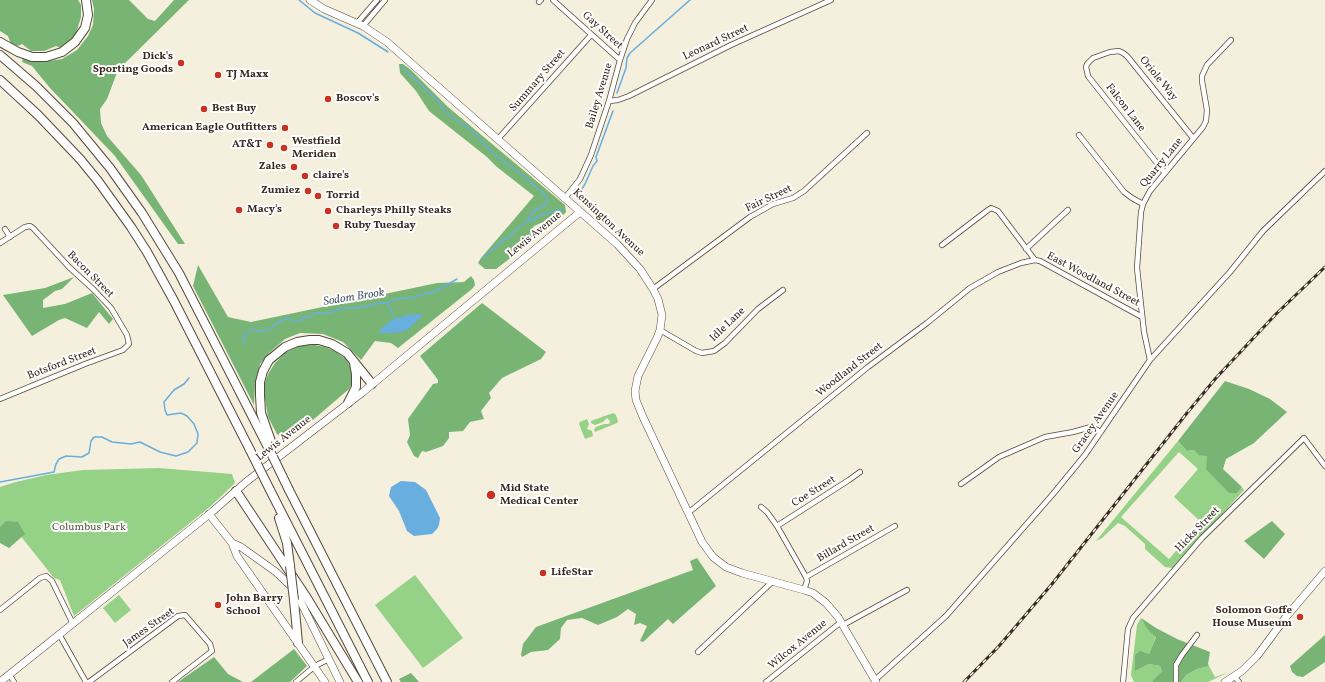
<!DOCTYPE html>
<style>
body{margin:0}
canvas{display:block;background:#f5efdd}
</style>
<canvas width="1325" height="682"></canvas>
<script>
const ctx = document.querySelector('canvas').getContext('2d');
ctx.lineJoin = 'round';
function fillPath(path, color) {
  ctx.fillStyle = color;
  ctx.fill(path, 'evenodd');
}
function toPath(rows) {
  const path = new Path2D();
  for (const r of rows) {
    path.moveTo(r[0], r[1]);
    for (let i = 2; i < r.length; i += 2) path.lineTo(r[i], r[i + 1]);
  }
  return path;
}
function stroke(path, color, width, dash) {
  ctx.strokeStyle = color;
  ctx.lineWidth = width;
  ctx.lineCap = dash ? 'butt' : 'round';
  ctx.setLineDash(dash || []);
  ctx.stroke(path);
}
function label(font, color, halo, rows, align = 'center') {
  ctx.font = font + ' Vollkorn,serif';
  ctx.lineWidth = 4;
  ctx.setLineDash([]);
  ctx.textBaseline = 'middle';
  ctx.strokeStyle = halo;
  ctx.fillStyle = color;
  for (const [text, x, y, turn = 0] of rows) {
    ctx.save();
    ctx.translate(x, y);
    ctx.rotate((+turn || 0) * Math.PI / 180);
    ctx.textAlign = isNaN(turn) ? turn : align;
    if (halo) ctx.strokeText(text, 0, 0);
    ctx.fillText(text, 0, 0);
    ctx.restore();
  }
}
fillPath(toPath([
 [613,413,616,415,618,421,617,423,595,432,594,430,596,427,604,424,609,424,610,421,607,418,603,422,595,425,591,423,591,421],
 [587,419,589,424,587,429,592,431,593,436,585,439,579,424,580,422],
 [1178,441,1187,451,1194,450,1208,456,1237,493,1242,487,1244,490,1173,568,1165,567,1145,549,1145,544,1125,526,1118,523,1102,538,1096,541],
 [1179,452,1198,469,1174,497,1201,522,1169,559,1121,517],
 [159,468,232,474,235,483,211,506,74,616,60,580,54,578,15,529,0,541,0,487,16,482,46,475,83,470],
 [415,575,463,638,423,668,375,605],
 [119,595,131,610,115,623,103,608],
 [1141,618,1147,629,1156,636,1149,654,1135,671,1149,664,1160,666,1162,671,1153,680,1153,682,1134,682,1131,675,1137,625],
 [1209,666,1215,677,1229,672,1208,682,1181,682,1186,675,1197,669]
]), '#95d287');
fillPath(toPath([
 [0,0,78,0,81,5,81,17,75,37,61,48,56,46,44,51,31,51,22,44,18,46,11,44,8,36,0,31],
 [92,0,129,0,148,19,155,21,174,0,189,0,118,70,107,99,100,109,101,123,107,136,141,175,185,244,178,244,115,156,50,88,32,66,22,62,23,58,42,62,62,59,77,50,88,36,93,25,94,9],
 [399,64,403,64,411,70,448,107,565,205,566,212,558,221,546,231,543,222,534,226,530,233,534,240,496,269,485,269,478,263,481,258,534,196,497,167,487,157,429,111,416,91,400,73],
 [198,265,228,317,251,322,437,283,464,282,471,276,474,280,475,285,472,289,398,348,391,343,375,341,361,360,343,342,323,334,300,333,285,339,269,353,260,364,255,385,254,405,193,286],
 [74,277,62,289,55,291,43,300,43,308,65,304,92,293,113,319,109,324,99,312,87,328,65,318,59,320,32,336,3,295,45,288],
 [482,303,546,352,541,359,502,378,489,393,491,398,481,411,484,419,470,422,463,431,449,432,449,438,443,446,426,452,422,451,418,458,414,456,407,442,410,435,408,419,433,384,438,383,438,380,420,356],
 [310,344,325,347,335,351,346,359,351,368,352,383,349,389,300,431,284,438,277,434,268,417,265,399,264,385,268,374,275,363,285,353,296,347],
 [1225,381,1249,389,1270,399,1287,412,1254,443,1226,459,1223,469,1242,487,1237,493,1229,493,1206,469,1207,456,1199,455,1194,450,1187,451,1178,441],
 [6,521,18,522,25,534,9,548,0,543,0,527],
 [1272,521,1285,534,1264,559,1244,541],
 [697,558,716,586,673,624,668,619,643,642,640,641,647,626,640,623,634,625,636,614,628,609,617,617,598,625,582,618,567,620,561,628,560,639,548,650,531,652,522,657,521,655,523,644,536,627,693,570,690,561],
 [1141,618,1156,628,1177,639,1210,652,1208,664,1209,666,1197,669,1186,675,1181,682,1153,682,1153,680,1162,671,1160,666,1149,664,1135,671,1135,655,1140,651,1149,654,1156,637,1147,629],
 [1325,635,1325,662,1303,677,1297,676,1292,672,1290,666],
 [294,649,307,666,290,682,251,682],
 [214,657,228,674,243,682,178,682],
 [411,673,419,682,401,682,399,679]
]), '#78b474');
fillPath(toPath([
 [423,314,418,320,407,330,396,333,382,333,378,332,390,321,406,315],
 [401,481,415,482,426,490,440,518,439,525,437,529,432,534,414,536,407,531,399,511,389,496,391,487]
]), '#68aede');
stroke(toPath([
 [299,0,315,13,358,33,388,52],
 [402,67,438,101,442,108,446,112,473,132,492,152,527,179,543,193,548,201,547,204,534,211,527,221],
 [617,93,626,68,627,58,630,53,690,0],
 [577,197,585,184,593,166,597,161,596,157,613,111],
 [484,257,497,246,501,241,509,237,518,228,527,221,534,220,538,216,562,209],
 [387,303,395,319],
 [243,344,245,334,252,329,259,331,269,330,274,325,285,319,300,321,304,316,309,318,315,313,330,313,344,308,357,308,380,303,387,303,396,299,412,298,427,293,431,293,436,291,457,279],
 [0,482,54,472,56,464,59,459,66,456,82,457,89,453,91,441,94,437,102,437,112,442,131,444,140,442,160,452,176,456,188,452,197,443,198,434,194,424,187,416,181,413,167,415,165,410,164,402,174,390,184,384,189,378]
]), '#68aede', 1.5);
const street = toPath([
 [553,0,620,60],
 [539,2,541,0],
 [357,23,377,0],
 [363,26,385,0],
 [609,101,618,100,629,96,731,45,831,0],
 [1079,135,1124,192,1132,198,1143,204],
 [498,139,591,35],
 [1164,172,1088,76,1086,67,1087,64,1093,58,1110,52,1119,51,1123,53,1127,56,1193,138],
 [565,198,580,179,591,155,609,101,620,60,627,39,635,23,652,0],
 [5,229,10,237],
 [0,243,25,227,30,226,33,228,69,267,94,290,111,308,127,335,129,344,123,350,85,364,0,399],
 [942,245,988,210,991,208,998,211,1035,260],
 [1026,249,1068,210],
 [653,289,750,217,773,204,793,198,804,191,867,133],
 [660,330,696,351,702,353,714,351,725,343,758,309,783,290],
 [1150,360,1144,332,1137,268,1141,212,1143,204,1150,191,1203,127,1206,121,1207,110,1202,81,1202,76,1207,65,1231,40],
 [961,484,999,457,1045,437,1073,432,1091,427,1101,432],
 [761,507,767,512,777,526,806,577,807,581,804,590],
 [688,513,868,367,927,323,970,288,998,272,1021,263,1035,260,1040,261,1142,317],
 [777,526,849,480,860,472],
 [806,577,895,526],
 [0,610,40,578,46,576,52,581,73,624],
 [843,625,907,590],
 [59,634,86,682],
 [698,652,773,581],
 [9,674,14,682],
 [1234,676,1239,682],
 [875,680,946,616,1053,494,1085,455,1150,360,1230,272,1263,231,1325,171],
 [89,682,178,616,185,615,210,644,212,651,172,682],
 [296,682,315,666,329,659],
 [766,682,841,622],
 [1123,682,1128,629,1133,618,1202,538,1304,438,1325,466],
 [1176,682,1176,665,1182,655,1197,635]
]);
const secondary = toPath([
 [310,0,324,9,363,26,387,42,617,244,640,269,653,289,658,299,662,315,660,330,657,338,638,376,635,391,636,400,643,417,702,542,713,557,726,567,742,573,804,590,813,593,826,603,838,617,876,682],
 [209,514,232,543,237,556,325,682],
 [232,543,241,547,276,572,295,590,340,682],
 [0,682,212,512,246,482,363,392,580,212],
 [1225,682,1242,671,1257,656,1286,617,1325,571]
]);
const highway = toPath([
 [0,42,18,52,32,57,46,57,62,52,75,42,85,28,88,15,86,0],
 [0,55,36,86,73,123,110,168,142,213,179,273,273,457],
 [0,80,38,115,80,159,98,181,131,227,147,252,174,301,250,450],
 [348,403,356,387,356,374,354,363],
 [272,444,261,413,260,395,260,382,263,371,269,360,285,347,297,342,310,340,319,340,332,344,347,353,372,384],
 [270,490,368,682],
 [289,490,387,682],
 [236,491,307,598,358,682],
 [279,518,287,543,290,566],
 [294,600,298,643]
]);
stroke(street, '#57483b', 6);
stroke(secondary, '#57483b', 8);
stroke(highway, '#57483b', 10);
stroke(street, '#fff', 4.5);
stroke(secondary, '#fff', 7);
stroke(highway, '#fff', 8);
const rail = toPath([
 [964,682,999,646,1052,584,1187,413,1216,378,1276,314,1325,267]
]);
stroke(rail, '#3b2a1e', 3);
stroke(rail, '#fff', 1.5, [4.5]);
const highwayBridge = toPath([
 [250,450,270,490],
 [273,457,289,490],
 [290,566,294,600]
]);
stroke(highwayBridge, '#57483b', 10, []);
stroke(highwayBridge, '#fff', 8);
for (const [x, y, r, color] of [
 [181,63,4,"#c8321e"],
 [218,75,4,"#c8321e"],
 [328,99,4,"#c8321e"],
 [204,109,4,"#c8321e"],
 [285,128,4,"#c8321e"],
 [270,145,4,"#c8321e"],
 [284,148,4,"#c8321e"],
 [294,167,4,"#c8321e"],
 [305,176,4,"#c8321e"],
 [308,191,4,"#c8321e"],
 [318,196,4,"#c8321e"],
 [239,210,4,"#c8321e"],
 [328,211,4,"#c8321e"],
 [336,226,4,"#c8321e"],
 [491,495,5,"#c8321e"],
 [543,573,4,"#c8321e"],
 [218,605,4,"#c8321e"],
 [1300,617,4,"#c8321e"]
]) {
  const dot = new Path2D();
  dot.arc(x, y, r, 0, 2 * Math.PI);
  ctx.fillStyle = color;
  ctx.fill(dot);
  stroke(dot, '#fff', 1.5);
}
label('11px', '#3b2a1e', '#fff', [
 ["Gay Street",602,31,42],
 ["Leonard Street",716,43,-25],
 ["Oriole Way",1158,79,51],
 ["Summary Street",538,81,-49],
 ["Bailey Avenue",600,96,-73],
 ["Falcon Lane",1125,108,52],
 ["Quarry Lane",1162,163,-51],
 ["Fair Street",769,199,-25],
 ["Kensington Avenue",608,223,43],
 ["Lewis Avenue",535,235,-39],
 ["Bacon Street",90,275,45],
 ["East Woodland Street",1093,280,28],
 ["Idle Lane",728,325,-44],
 ["Botsford Street",62,364,-21],
 ["Woodland Street",850,370,-38],
 ["Gracey Avenue",1096,423,-55],
 ["Lewis Avenue",284,439,-38],
 ["Coe Street",814,492,-32],
 ["Hicks Street",1198,530,-46],
 ["Billard Street",846,544,-30],
 ["James Street",149,628,-35],
 ["Wilcox Avenue",798,645,-39]
]);
label('bold 11px', '#3b2a1e', '#fff', [
 ["Dick's",173,57,"right"],
 ["Sporting Goods",173,70,"right"],
 ["TJ Maxx",226,75],
 ["Boscov's",336,99],
 ["Best Buy",212,109],
 ["American Eagle Outfitters",277,128,"right"],
 ["Westfield",292,142],
 ["Meriden",292,155],
 ["AT&T",262,145,"right"],
 ["Zales",286,167,"right"],
 ["claire's",313,176],
 ["Zumiez",300,191,"right"],
 ["Torrid",326,196],
 ["Macy's",247,210],
 ["Charleys Philly Steaks",336,211],
 ["Ruby Tuesday",344,226],
 ["Mid State",500,489],
 ["Medical Center",500,502],
 ["LifeStar",551,573],
 ["John Barry",226,599],
 ["School",226,612],
 ["Solomon Goffe",1292,611,"right"],
 ["House Museum",1292,624,"right"]
], 'left');
label('11px', '#565c3e', '#fff', [
 ["Columbus Park",89,528]
]);
label('italic 12px', '#4d5f6b', '#fff', [
 ["Sodom Brook",354,298,-9]
]);
</script>
